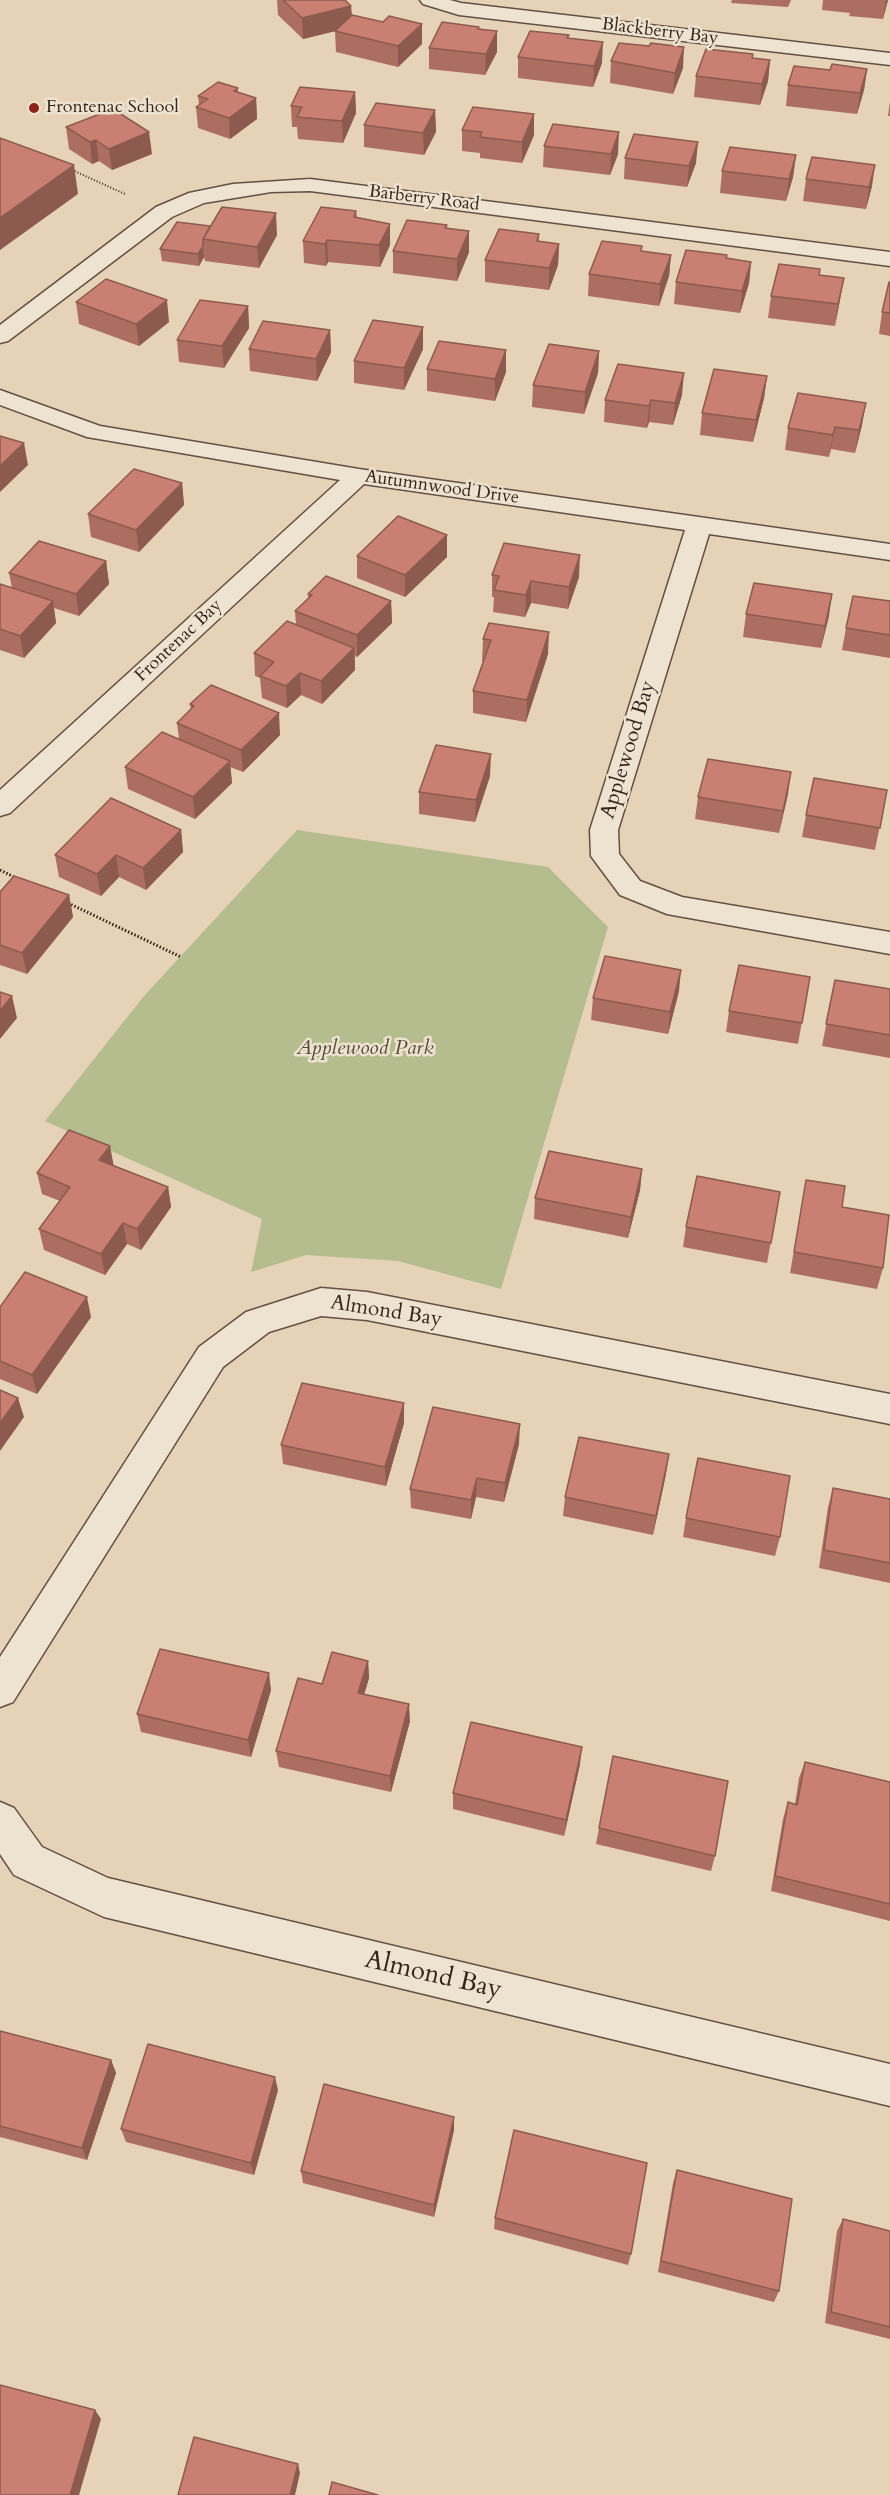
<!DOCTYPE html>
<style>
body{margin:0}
canvas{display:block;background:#e5d2b7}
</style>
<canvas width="890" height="2495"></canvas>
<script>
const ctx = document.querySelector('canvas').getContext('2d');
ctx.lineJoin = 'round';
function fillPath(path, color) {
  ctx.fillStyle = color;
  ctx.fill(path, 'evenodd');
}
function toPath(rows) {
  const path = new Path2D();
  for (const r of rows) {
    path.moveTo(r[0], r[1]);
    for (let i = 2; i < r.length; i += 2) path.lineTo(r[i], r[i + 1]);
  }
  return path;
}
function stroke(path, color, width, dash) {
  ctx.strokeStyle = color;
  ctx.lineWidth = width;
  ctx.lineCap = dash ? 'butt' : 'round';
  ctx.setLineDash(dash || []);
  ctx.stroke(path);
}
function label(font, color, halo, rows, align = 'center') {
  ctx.font = font + ' Cardo,serif';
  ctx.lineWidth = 5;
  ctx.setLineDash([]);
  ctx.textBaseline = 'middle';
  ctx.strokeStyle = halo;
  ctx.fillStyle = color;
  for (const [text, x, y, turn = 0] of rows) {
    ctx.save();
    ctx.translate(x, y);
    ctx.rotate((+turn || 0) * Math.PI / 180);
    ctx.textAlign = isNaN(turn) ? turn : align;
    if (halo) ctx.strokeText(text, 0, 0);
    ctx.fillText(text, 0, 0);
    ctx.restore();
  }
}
fillPath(toPath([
 [297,830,548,867,608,927,501,1289,398,1261,306,1255,251,1272,262,1219,45,1121,144,996]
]), '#b5bc8e');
const minor = toPath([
 [420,0,450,0,461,3,890,53,890,65,459,15,423,4,420,0],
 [310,179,890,252,890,266,310,191,271,192,204,203,172,217,8,341,0,343,0,325,156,207,189,193,233,184,310,179],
 [0,390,100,426,359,469,890,544,890,560,709,534,618,830,619,854,640,881,682,897,890,932,890,954,667,914,620,895,591,856,590,830,685,530,364,484,10,813,0,816,0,790,340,480,87,437,0,405,0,390],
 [321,1288,367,1292,890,1394,890,1424,367,1320,321,1316,269,1332,223,1367,13,1702,0,1707,0,1657,199,1347,246,1312,321,1288],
 [0,1802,14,1808,42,1847,108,1878,890,2064,890,2106,104,1917,14,1875,0,1854,0,1802]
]);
stroke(minor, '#625044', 3);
stroke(toPath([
 [72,170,125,194]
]), '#36241d', 2, [1, 2]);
stroke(toPath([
 [0,870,16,878],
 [68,903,181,957]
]), '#36241d', 3, [1.5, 2]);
fillPath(minor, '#eee2d0');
fillPath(toPath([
 [277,0,345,0,351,6,352,15,422,44,398,67,336,52,335,31,303,39,278,15],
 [732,0,791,0,788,7,731,3],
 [823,0,888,0,883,19,849,16,850,13,822,10],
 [479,27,479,29,497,52,485,75,429,69,429,48],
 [569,38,602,63,593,87,518,78,518,57],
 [753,58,770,60,768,81,760,105,694,97,696,76],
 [611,61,683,68,673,94,610,83],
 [867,69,864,90,857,114,786,106,788,85,830,70],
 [238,88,238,93,256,98,257,119,230,139,198,128,196,107,199,105,198,96],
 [355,92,356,113,343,143,298,139,297,127,292,127,291,106],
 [890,101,890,116,888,116],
 [435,110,436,132,424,155,364,147,364,125],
 [66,127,152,154,112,170,99,161,92,164,69,149],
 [462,130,534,135,522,163,480,158,480,153,462,151],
 [544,146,618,154,610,175,543,167],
 [796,155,793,177,786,201,720,193,722,171],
 [625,158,696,163,687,187,624,179],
 [806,179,872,186,866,209,803,201],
 [356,211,357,217,390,224,390,245,380,267,328,262,326,266,304,263,303,241],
 [177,222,277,235,259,268,205,261,204,257,199,266,162,261,160,249],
 [447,225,447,228,469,252,457,281,393,273,393,251],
 [539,234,539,241,559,244,558,265,549,290,485,282,485,260],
 [642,246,642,251,671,255,669,276,659,306,588,296,589,274],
 [751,262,749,283,740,313,674,304,676,282],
 [819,275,840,300,835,326,768,318,771,296],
 [890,283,890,336,879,334,882,312],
 [76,302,169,322,139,346,79,324],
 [248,306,249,328,224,368,179,362,177,340],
 [423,327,423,349,404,390,354,383,354,361],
 [330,330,331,352,317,381,250,371,249,349],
 [599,351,598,373,584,414,532,407,533,385],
 [427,369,506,372,495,401,427,391],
 [767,376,764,398,753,442,700,435,702,413],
 [682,395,673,425,649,422,647,428,604,422,605,400],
 [862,425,855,453,831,449,829,457,785,450,788,428],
 [182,483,184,505,139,552,91,537,88,514],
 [447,535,447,557,405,597,357,578,357,556],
 [106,561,109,584,79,616,54,608,56,623,24,658,0,650,0,584,12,588,9,573],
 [492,575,579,577,568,609,531,603,525,617,493,612,494,597,492,597],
 [308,594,391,601,392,623,357,657,355,656,355,670,322,704,301,695,287,708,262,698,260,678,255,676,254,653,296,625,295,611,308,598],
 [890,601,890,658,842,650,846,628],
 [746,614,829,616,821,648,743,637],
 [489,623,548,654,526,722,473,713,473,691,483,661,482,661,483,639],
 [190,704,280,735,243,772,230,767,232,783,195,819,128,789,125,767,179,739,177,723,191,710],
 [490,776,475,822,419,814,419,792],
 [887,790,875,850,802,837,806,815],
 [788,794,779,833,695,819,698,797],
 [181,830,183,852,146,890,119,877,101,896,59,877,55,855],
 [0,892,69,895,73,917,27,974,0,965],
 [810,977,798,1044,726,1032,729,1011],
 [835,980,890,989,890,1058,822,1046],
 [679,991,668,1034,591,1020,593,998],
 [114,1166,168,1187,171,1207,141,1250,127,1244,105,1275,44,1250,39,1229,60,1201,42,1194,37,1173],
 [642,1169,640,1190,628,1238,534,1219,535,1198],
 [806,1180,842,1207,883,1268,877,1289,790,1273],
 [780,1192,767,1263,683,1247,686,1227],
 [0,1307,91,1317,37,1394,0,1379],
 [404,1423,386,1486,283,1464,281,1445],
 [519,1444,504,1502,476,1497,471,1519,411,1508,410,1489],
 [666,1474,653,1535,563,1516,565,1497],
 [833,1488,890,1499,890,1583,819,1568,828,1507],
 [686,1518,780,1537,775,1556,683,1537],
 [368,1661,369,1678,364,1695,410,1721,391,1792,279,1767,276,1751,322,1684],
 [271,1690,251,1757,141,1732,137,1714],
 [805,1762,890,1782,890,1921,771,1891,783,1819,788,1802,795,1804,799,1778],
 [580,1764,564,1836,453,1809,453,1793],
 [599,1828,715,1856,711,1871,596,1844],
 [0,2031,111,2060,116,2073,87,2160,0,2137],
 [278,2090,254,2175,126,2142,121,2129],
 [454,2130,434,2217,303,2183,301,2171],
 [677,2170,779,2291,774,2302,658,2272,673,2183],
 [495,2218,631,2254,628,2265,494,2229],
 [843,2219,890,2231,890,2339,825,2323,837,2231]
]), '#ad6e62');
fillPath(toPath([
 [886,0,888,0,883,19],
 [351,6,352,27,303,39,302,18],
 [422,24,422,44,398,67,398,46],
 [497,31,497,52,485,75,486,54],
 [603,42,602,63,593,87,594,66],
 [684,47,683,68,673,94,675,73],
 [770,60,768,81,760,105,762,84],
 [867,69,864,90,857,114,860,93],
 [355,92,356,113,343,143,342,121],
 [256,98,257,119,230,139,229,118],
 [435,110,436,132,424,155,423,133],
 [534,114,534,135,522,163,522,142],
 [149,132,152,154,112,170,109,149],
 [619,132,618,154,610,175,611,154],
 [96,140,99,161,92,164,90,142],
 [698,142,696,163,687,187,689,166],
 [796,155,793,177,786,201,789,179],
 [74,165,78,194,0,250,0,218],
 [875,165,872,186,866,209,869,187],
 [276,213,277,235,259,268,257,247],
 [390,224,390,245,380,267,379,245],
 [469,231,469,252,457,281,457,259],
 [327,240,328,262,326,266,325,244],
 [559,244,558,265,549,290,549,268],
 [203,246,204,257,199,266,198,254],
 [671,255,669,276,659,306,660,284],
 [751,262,749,283,740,313,742,291],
 [844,278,840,300,835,326,838,304],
 [167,300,169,322,139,346,136,324],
 [248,306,249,328,224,368,222,346],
 [423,327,423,349,404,390,404,368],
 [330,330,331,352,317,381,316,359],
 [506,350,506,372,495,401,495,379],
 [599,351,598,373,584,414,585,392],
 [684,373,682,395,673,425,675,403],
 [767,376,764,398,753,442,756,420],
 [651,400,649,422,647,428,649,406],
 [866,403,862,425,855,453,859,430],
 [835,427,831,449,829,457,833,435],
 [24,443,28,465,0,492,0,466],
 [182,483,184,505,139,552,136,530],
 [447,535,447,557,405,597,405,575],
 [580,555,579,577,568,609,569,587],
 [106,561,109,584,79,616,76,594],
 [531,581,531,603,525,617,526,595],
 [832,594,829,616,821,648,825,626],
 [53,601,56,623,24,658,20,636],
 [391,601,392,623,357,657,357,635],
 [549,632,548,654,526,722,527,700],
 [354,648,355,670,322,704,321,681],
 [300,673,301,695,287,708,286,686],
 [279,713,280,735,243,772,241,750],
 [491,754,490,776,475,822,476,800],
 [230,761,232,783,195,819,193,797],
 [791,772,788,794,779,833,783,811],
 [181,830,183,852,146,890,143,868],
 [116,855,119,877,101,896,97,874],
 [69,895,73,917,27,974,22,953],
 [681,970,679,991,668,1034,670,1012],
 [12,996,17,1018,0,1039,0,1011],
 [110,1146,114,1167,99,1160],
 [642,1169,640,1190,628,1238,631,1217],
 [168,1187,171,1207,141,1250,137,1229],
 [123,1223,127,1244,105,1275,101,1254],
 [87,1297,91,1317,37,1394,32,1375],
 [18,1398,24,1417,0,1451,0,1423],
 [404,1403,404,1423,386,1486,385,1467],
 [520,1424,519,1444,504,1502,505,1483],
 [669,1454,666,1474,653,1535,656,1516],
 [477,1478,476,1497,471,1519,471,1500],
 [368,1661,369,1678,359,1711,358,1693],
 [269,1673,271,1690,251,1757,248,1740],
 [409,1704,410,1721,391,1792,390,1776],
 [582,1747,580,1764,564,1836,566,1820],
 [111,2060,116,2073,87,2160,82,2148],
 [275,2077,278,2090,254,2175,251,2163],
 [454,2117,454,2130,434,2217,434,2205],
 [95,2410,101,2419,79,2495,70,2495],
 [298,2464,300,2473,295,2495,290,2495]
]), '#8d5a50');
const building = toPath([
 [283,0,345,0,351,6,302,18,283,0],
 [352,15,383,22,389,16,422,24,398,46,335,31,352,15],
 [442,22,479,27,478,29,497,31,486,54,429,48,442,22],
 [530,31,569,35,567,38,603,42,594,66,518,57,530,31],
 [619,43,649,46,651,43,684,47,675,73,611,61,619,43],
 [706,49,753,54,752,58,770,60,762,84,696,76,706,49],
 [832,64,867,69,860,93,788,85,794,66,830,70,832,64],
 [218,82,238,88,234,91,256,98,229,118,196,107,208,99,198,96,218,82],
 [300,87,355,92,342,121,297,117,302,107,291,106,300,87],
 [376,103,435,110,423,133,364,125,376,103],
 [473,107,534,114,522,142,480,137,482,132,462,130,473,107],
 [113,109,149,132,109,149,96,140,90,142,66,127,113,109],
 [553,124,619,132,611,154,544,146,553,124],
 [634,134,698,142,689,166,625,158,634,134],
 [0,138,74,165,0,218,0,138],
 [730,147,796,155,789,179,722,171,730,147],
 [812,157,875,165,869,187,806,179,812,157],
 [222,207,276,213,257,247,203,239,222,207],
 [321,207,356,211,354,217,390,224,379,245,327,240,325,244,303,241,321,207],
 [407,220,447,225,445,228,469,231,457,259,393,251,407,220],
 [177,222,210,226,203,239,203,246,198,254,160,249,177,222],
 [499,229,539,234,537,241,559,244,549,268,485,260,499,229],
 [602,241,642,246,641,251,671,255,660,284,589,274,602,241],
 [686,250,727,255,726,258,751,262,742,291,676,282,686,250],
 [779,264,820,269,819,275,844,278,838,304,771,296,779,264],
 [106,279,167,300,136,324,76,302,106,279],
 [889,282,890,283,890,313,882,312,889,282],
 [200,300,248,306,222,346,177,340,200,300],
 [373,320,423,327,404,368,354,361,373,320],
 [263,321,330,330,316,359,249,349,263,321],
 [439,341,506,350,495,379,427,369,439,341],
 [549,344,599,351,585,392,533,385,549,344],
 [618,364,684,373,675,403,651,400,649,406,605,400,618,364],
 [714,369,767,376,756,420,702,413,714,369],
 [798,393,866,403,859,430,835,427,833,435,788,428,798,393],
 [0,436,24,443,0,466,0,436],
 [134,469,182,483,136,530,88,514,134,469],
 [398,516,447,535,405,575,357,556,398,516],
 [39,541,106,561,76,594,9,573,39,541],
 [504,543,580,555,569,587,531,581,526,595,494,590,499,576,492,575,504,543],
 [326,576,391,601,357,635,295,611,312,595,308,594,326,576],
 [754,583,832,594,825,626,746,614,754,583],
 [0,584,53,601,20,636,0,629,0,584],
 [853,596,890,601,890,635,846,628,853,596],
 [287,621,354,648,321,681,300,673,286,686,260,676,274,662,254,653,287,621],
 [489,623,549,632,527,700,473,691,491,640,483,639,489,623],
 [211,685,279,713,241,750,177,723,194,706,190,704,211,685],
 [162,732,230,761,193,797,125,767,162,732],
 [436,745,491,754,476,800,419,792,436,745],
 [708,759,791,772,783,811,698,797,708,759],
 [814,778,887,790,880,828,806,815,814,778],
 [111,798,181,830,143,868,116,855,97,874,55,855,111,798],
 [14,876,69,895,22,953,0,945,0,892,14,876],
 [605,956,681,970,670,1012,593,998,605,956],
 [739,965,810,977,802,1023,729,1011,739,965],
 [835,980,890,989,890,1035,826,1024,835,980],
 [0,992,12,996,0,1011,0,992],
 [69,1130,110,1146,99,1160,168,1187,137,1229,123,1223,101,1254,39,1229,70,1187,37,1173,69,1130],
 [549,1151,642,1169,631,1217,535,1198,549,1151],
 [697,1176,780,1192,771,1243,686,1227,697,1176],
 [806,1180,845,1186,842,1207,889,1215,883,1268,794,1252,806,1180],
 [25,1272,87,1297,32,1375,0,1361,0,1307,25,1272],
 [302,1383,404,1403,385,1467,281,1445,302,1383],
 [0,1390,18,1398,0,1423,0,1390],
 [433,1407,520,1424,505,1483,477,1478,471,1500,410,1489,433,1407],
 [579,1437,669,1454,656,1516,565,1497,579,1437],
 [698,1458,790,1476,780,1537,686,1518,698,1458],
 [833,1488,890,1499,890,1563,824,1550,833,1488],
 [160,1649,269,1673,248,1740,137,1714,160,1649],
 [332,1652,368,1661,358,1693,409,1704,390,1776,276,1751,298,1678,322,1684,332,1652],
 [471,1722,582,1747,566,1820,453,1793,471,1722],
 [613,1756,728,1781,715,1856,599,1828,613,1756],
 [805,1762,890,1782,890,1904,775,1876,788,1802,797,1805,805,1762],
 [0,2031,111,2060,82,2148,0,2126,0,2031],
 [148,2044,275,2077,251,2163,121,2129,148,2044],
 [324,2084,454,2117,434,2205,301,2171,324,2084],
 [514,2130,647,2163,631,2254,495,2218,514,2130],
 [677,2170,792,2199,779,2291,661,2261,677,2170],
 [843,2219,890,2231,890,2327,831,2312,843,2219],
 [0,2385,95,2410,70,2495,0,2495,0,2385],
 [194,2437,298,2464,290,2495,178,2495,194,2437],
 [332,2482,378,2495,329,2495,332,2482]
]);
fillPath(building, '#c98072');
stroke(building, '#8d5a50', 1.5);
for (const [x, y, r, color] of [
 [34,108,6,"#8f2418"]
]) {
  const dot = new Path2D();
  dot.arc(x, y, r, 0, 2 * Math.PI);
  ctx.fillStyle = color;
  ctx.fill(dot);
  stroke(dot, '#eee2d0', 2);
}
label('18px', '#36241d', '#eee2d0', [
 ["Blackberry Bay",660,32,7],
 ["Barberry Road",424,199,7],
 ["Autumnwood Drive",442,488,8],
 ["Frontenac Bay",179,641,-43]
]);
label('18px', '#36241d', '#eee2d0', [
 ["Frontenac School",46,108]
], 'left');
label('21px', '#36241d', '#eee2d0', [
 ["Applewood Bay",629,750,-73],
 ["Almond Bay",386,1312,9]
]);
label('italic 21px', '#564a39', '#eee2d0', [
 ["Applewood Park",365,1049]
]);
label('26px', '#36241d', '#eee2d0', [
 ["Almond Bay",433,1976,13]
]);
</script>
